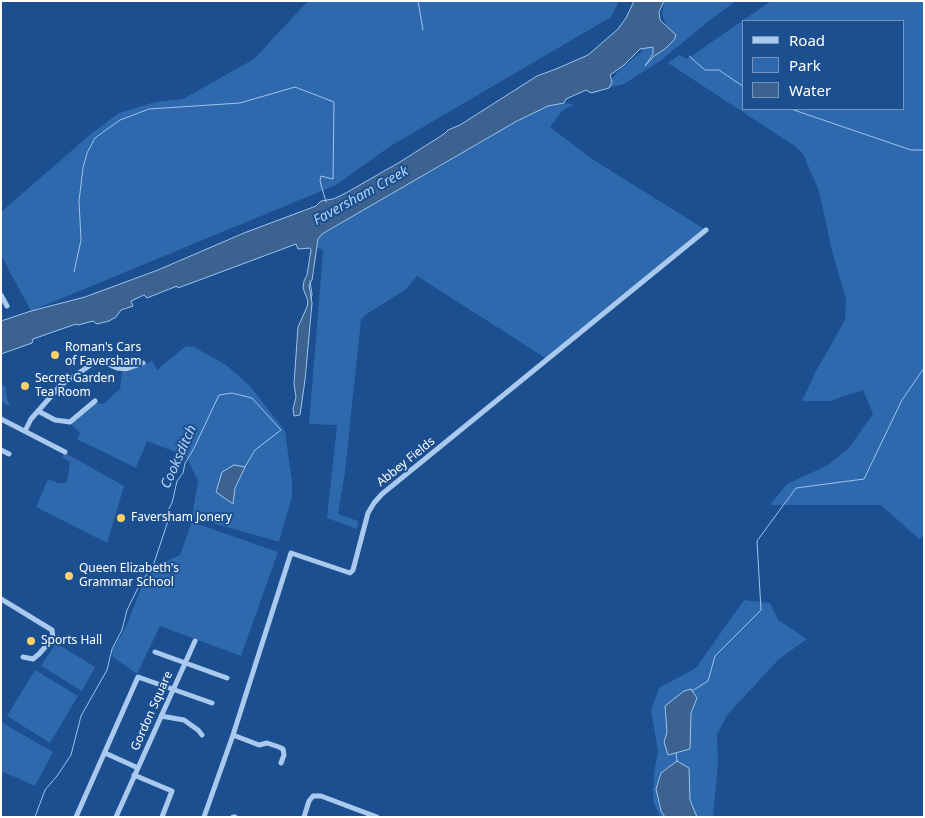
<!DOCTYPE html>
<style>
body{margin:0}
#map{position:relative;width:925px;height:818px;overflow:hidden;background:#1b4f8f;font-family:"Noto Sans",sans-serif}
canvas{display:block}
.frame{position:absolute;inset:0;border:2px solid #fff;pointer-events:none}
.legend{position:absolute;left:742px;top:20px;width:162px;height:90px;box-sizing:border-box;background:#1b4f8f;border:1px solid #7695bc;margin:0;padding:6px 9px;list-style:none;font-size:15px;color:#fff}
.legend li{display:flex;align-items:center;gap:10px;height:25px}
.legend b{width:25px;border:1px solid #7695bc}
</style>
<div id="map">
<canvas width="925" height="818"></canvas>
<div class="frame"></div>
<ul class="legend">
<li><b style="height:6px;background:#a9c9ee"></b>Road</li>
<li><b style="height:14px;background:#2e69ad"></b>Park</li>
<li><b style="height:14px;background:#3c6290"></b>Water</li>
</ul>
</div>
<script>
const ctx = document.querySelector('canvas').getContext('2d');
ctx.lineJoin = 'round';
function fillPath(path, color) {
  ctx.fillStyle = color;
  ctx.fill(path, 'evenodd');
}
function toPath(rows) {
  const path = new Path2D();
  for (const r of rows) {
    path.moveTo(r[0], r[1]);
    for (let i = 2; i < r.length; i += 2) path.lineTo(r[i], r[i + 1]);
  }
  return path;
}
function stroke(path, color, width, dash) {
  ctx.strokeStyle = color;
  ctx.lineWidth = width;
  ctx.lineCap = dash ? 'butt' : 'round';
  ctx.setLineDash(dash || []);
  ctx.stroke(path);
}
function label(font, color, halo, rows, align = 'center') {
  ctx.font = font + ' "Noto Sans",sans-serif';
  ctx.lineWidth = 4;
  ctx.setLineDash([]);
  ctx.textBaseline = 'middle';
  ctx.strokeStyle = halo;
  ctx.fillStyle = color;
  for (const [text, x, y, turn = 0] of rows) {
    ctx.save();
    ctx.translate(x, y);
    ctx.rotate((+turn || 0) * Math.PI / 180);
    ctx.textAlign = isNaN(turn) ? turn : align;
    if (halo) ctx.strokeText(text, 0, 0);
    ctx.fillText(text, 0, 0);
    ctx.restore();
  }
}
fillPath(toPath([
 [308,1,619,1,611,17,389,147,336,185,31,311,1,255,1,212,92,133,119,113,155,102,183,99,254,59],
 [664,1,736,1,714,17,660,61,624,84,604,89,619,70,641,52,650,30,671,34,662,15],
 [771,1,924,1,924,535,919,539,881,505,770,505,787,484,828,465,848,449,873,414,863,390,830,401,802,401,815,373,845,320,846,299,832,251,819,191,803,154,796,147,668,63,679,55,687,59],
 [744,21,904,21,904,109,744,109],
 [562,103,574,104,562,111,550,127,592,159,706,230,547,359,417,276,405,290,365,315,361,320,345,472,338,514,358,521,357,529,327,518,337,425,309,424,323,251,317,247,318,239,322,234,517,121,548,106],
 [186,346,194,347,226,365,250,386,285,431,292,482,292,496,279,542,192,517,198,481,186,456,147,441,136,468,77,439,80,433,72,425,73,422,95,403,103,404,120,389,122,372,126,372,152,361,157,370],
 [5,385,8,403,10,404,9,406,1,401,1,387],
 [65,453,124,486,107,543,36,507,48,479,56,482,57,483,67,483,70,462,62,457],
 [192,522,278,552,241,656,160,626,137,674,113,657,112,650,125,629,143,583,160,564,180,555],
 [744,600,770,603,778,620,807,639,779,659,728,714,717,734,718,763,713,817,697,817,690,800,689,768,661,811,665,817,660,817,653,801,654,772,658,752,651,710,659,688,696,668],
 [697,699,691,713,690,749,664,742,667,732,665,706],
 [56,643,95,667,82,691,41,666],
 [35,670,78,696,50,743,7,716],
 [1,722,53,752,35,786,1,771]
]), '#2e69ad');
const water = toPath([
 [634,1,664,1,659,12,660,20,676,35,674,40,665,49,654,56,645,66,653,54,653,47,640,49,624,65,610,75,612,82,609,88,591,93,586,90,566,99,564,103,548,106,517,121,322,234,318,239,312,280,309,285,312,303,305,380,300,415,294,416,293,409,296,397,294,384,298,327,307,307,308,301,303,288,304,281,307,275,311,250,310,248,298,249,296,244,178,288,177,286,147,298,144,295,131,301,133,306,121,310,116,317,109,321,97,324,93,321,78,325,76,324,33,339,32,343,1,354,1,321,31,311,85,297,158,270,244,233,316,206,321,201,333,199,344,194,400,162,444,134,448,130,460,125,537,76,556,69,588,55,618,29,626,18,634,1],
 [234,465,245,467,235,488,233,504,216,492,222,472,234,465],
 [691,689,697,698,691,713,690,749,668,755,664,742,667,732,665,706,684,691,691,689],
 [677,761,689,768,690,800,697,817,665,817,661,811,656,789,661,773,677,761]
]);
fillPath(water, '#3c6290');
stroke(water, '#9cc4f0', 1);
stroke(toPath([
 [418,1,423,30],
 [689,56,705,70,719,70,744,87],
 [779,109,791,109,911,150,924,150],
 [74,272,81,240,79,201,83,168,87,153,95,138,120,120,149,109,240,103,295,87,334,102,333,179,321,176,320,181,326,202],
 [310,281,312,294,311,299],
 [692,691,708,681,715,656,761,610,757,541,796,488,864,479,902,400,924,368],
 [676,753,677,761],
 [35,817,45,790,57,776,71,755,81,716,107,670,112,649,122,630,127,610,141,582,153,566,168,521,167,512,172,503,177,481,183,473,185,463,193,450,219,395,232,393,252,398,281,430,255,450,245,467]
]), '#9cc4f0', 1);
stroke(toPath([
 [1,295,7,306],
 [38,411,55,420,70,422,95,401],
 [1,419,65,452],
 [25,431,31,419,61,385,92,364,101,361,117,368,126,369,143,363],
 [1,450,9,454],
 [1,599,52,630,53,638,39,654,33,659,23,657],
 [155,652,227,678],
 [161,716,184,720,198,730,202,735],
 [233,735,259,745,267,743,279,747,283,749,284,755,281,763],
 [105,753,138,768],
 [134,775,172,791,162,817],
 [76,817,138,677,212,703],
 [116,817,195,641],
 [204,817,233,735,291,553,350,573,353,570,368,513,374,503,382,494,706,230],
 [233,817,235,817],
 [304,817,309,801,313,796,321,796,377,817]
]), '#a9c9ee', 5);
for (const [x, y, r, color] of [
 [55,355,5,"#ffd166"],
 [25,386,5,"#ffd166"],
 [121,518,5,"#ffd166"],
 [69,576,5,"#ffd166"],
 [31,641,5,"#ffd166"]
]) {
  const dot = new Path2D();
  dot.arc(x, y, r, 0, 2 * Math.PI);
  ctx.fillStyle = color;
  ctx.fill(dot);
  stroke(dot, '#1b4f8f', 2);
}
label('12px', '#fff', '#1b4f8f', [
 ["Roman's Cars",65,348],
 ["of Faversham",65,362],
 ["Secret Garden",35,379],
 ["Tea Room",35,393],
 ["Faversham Jonery",131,518],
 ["Queen Elizabeth's",79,569],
 ["Grammar School",79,583],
 ["Sports Hall",41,641]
], 'left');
label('12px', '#fff', '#1b4f8f', [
 ["Abbey Fields",406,462,-39],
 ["Gordon Square",152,711,-66]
]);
label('italic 14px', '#b5d3f5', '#1b4f8f', [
 ["Faversham Creek",361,196,-29],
 ["Cooksditch",179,457,-66]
]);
</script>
